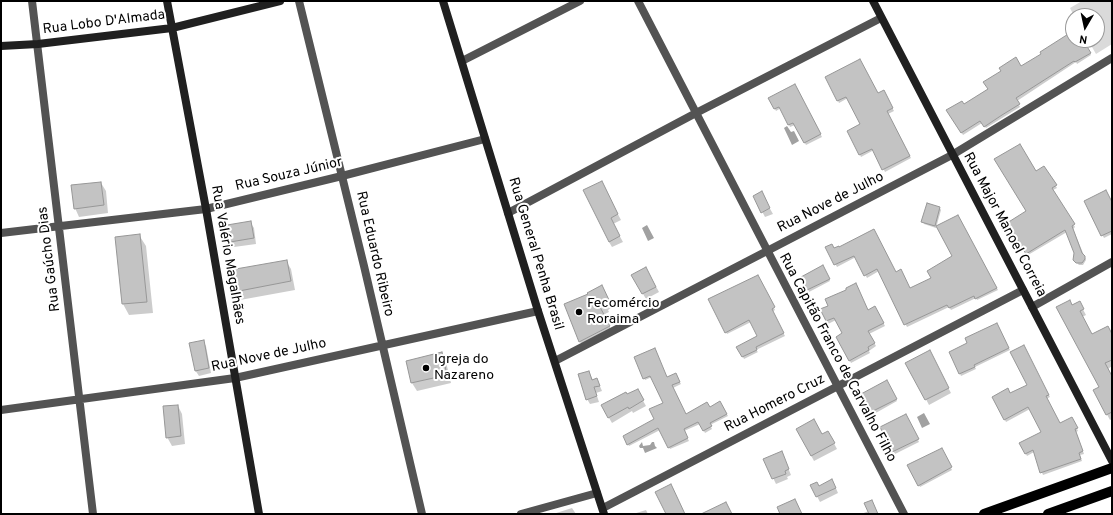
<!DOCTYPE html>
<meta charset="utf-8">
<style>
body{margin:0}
#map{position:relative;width:1113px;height:515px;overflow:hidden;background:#fff;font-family:Overpass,sans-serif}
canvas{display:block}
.frame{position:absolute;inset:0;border:2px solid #000;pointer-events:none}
.north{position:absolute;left:1065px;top:8px;width:40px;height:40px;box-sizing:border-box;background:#fff;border:1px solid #999;border-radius:50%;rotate:189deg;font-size:11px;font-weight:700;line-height:16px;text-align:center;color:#000}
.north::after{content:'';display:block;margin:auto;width:14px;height:18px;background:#000;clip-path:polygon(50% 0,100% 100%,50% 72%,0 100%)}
</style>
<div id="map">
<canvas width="1113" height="515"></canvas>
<div class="frame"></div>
<div class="north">N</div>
</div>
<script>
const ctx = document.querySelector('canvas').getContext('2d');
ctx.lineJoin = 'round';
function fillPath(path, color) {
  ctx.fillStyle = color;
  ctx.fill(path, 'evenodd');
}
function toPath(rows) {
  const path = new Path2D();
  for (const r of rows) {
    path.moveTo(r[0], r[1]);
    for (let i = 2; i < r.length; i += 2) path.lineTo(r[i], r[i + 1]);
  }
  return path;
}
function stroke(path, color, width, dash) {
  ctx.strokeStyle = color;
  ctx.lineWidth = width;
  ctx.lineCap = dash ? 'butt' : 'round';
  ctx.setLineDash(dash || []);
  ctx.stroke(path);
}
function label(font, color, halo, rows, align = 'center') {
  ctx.font = font + ' Overpass,sans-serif';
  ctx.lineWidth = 4;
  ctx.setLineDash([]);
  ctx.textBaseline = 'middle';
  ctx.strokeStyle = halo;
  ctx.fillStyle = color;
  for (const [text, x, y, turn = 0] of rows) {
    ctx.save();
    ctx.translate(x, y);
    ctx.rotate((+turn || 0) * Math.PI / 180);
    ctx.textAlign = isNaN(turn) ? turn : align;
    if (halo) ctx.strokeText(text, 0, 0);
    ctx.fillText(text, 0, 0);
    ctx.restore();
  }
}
fillPath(toPath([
 [1082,1,1112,1,1112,44,1096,54,1088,40,1097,40,1097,16,1074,16,1070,8]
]), '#dadada');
fillPath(toPath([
 [787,126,791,132,794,131,799,141,792,145,784,128],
 [647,225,654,238,648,241,642,228],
 [924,413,930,424,922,428,917,417],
 [642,442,643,446,650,445,652,442,654,442,655,446,657,448,645,453,643,448,640,448,639,446]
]), '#a1a1a1');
fillPath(toPath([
 [1073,32,1073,40,1082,40,1091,55,1077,64,1076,62,1017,101,1020,107,986,128,982,123,963,135,948,110,963,105,1043,54],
 [826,77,878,94,883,91,894,111,888,114,911,158,885,172,874,150,861,157,848,131,861,124,848,98,839,103],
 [795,85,822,137,806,145,795,125,790,127,781,108,776,111,769,98],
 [1044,167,1057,188,1053,190,1075,227,1073,229,1086,260,1083,265,1079,265,1076,262,1075,253,1067,232,1028,255,1008,223,1027,212,1036,172],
 [101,183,106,191,108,213,79,217,75,208],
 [604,188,621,220,613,224,623,242,612,247,609,242],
 [761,193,773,214,765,217,754,196],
 [1085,201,1112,204,1112,234,1104,238],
 [939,207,941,210,936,228,924,224,923,222],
 [958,216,998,290,977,300,976,298,951,310,949,307,907,327,879,271,867,278,856,257,837,267,827,248,834,249,838,247,896,273,910,289,932,278,953,256],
 [250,222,254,228,256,244,234,247,231,242,228,226],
 [139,235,146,246,153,313,129,315,123,304,116,237],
 [286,261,291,269,295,290,240,300,235,291],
 [823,267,830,281,809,292,802,277],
 [646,268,659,292,646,299,632,275],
 [757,276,775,310,772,312,785,336,756,350,758,352,744,359,738,347,758,337,751,322,727,334,710,300],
 [602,287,613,307,608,310,609,312,603,315,614,334,585,349,580,342,566,304,589,294],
 [1079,302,1086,315,1082,317,1091,336,1112,336,1112,366,1108,369,1112,377,1112,419,1110,420,1094,391,1101,387,1072,306],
 [875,307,885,326,869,334,876,346,869,351,870,353,851,363,837,337,843,334,836,320,828,324,822,310,868,311],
 [996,324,1010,350,975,367,976,369,961,376,950,352,969,343],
 [203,341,206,346,211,373,199,376,195,370],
 [1023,346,1050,397,1046,399,1059,424,1072,418,1078,431,1076,432,1084,454,1080,455,1082,461,1043,475,1034,452,1027,456,1020,443,1042,432,1030,409,1006,422,993,397,1010,394,1028,385],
 [442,354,446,362,451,383,417,391,412,383,407,361],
 [932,357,951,393,929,405,907,363],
 [635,358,667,378,677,377,681,384,673,388,685,415,709,408,720,402,728,416,710,425,712,429,705,433,700,424,684,431,689,441,670,449,660,430,629,446,624,437,655,420,664,403,652,377,645,380],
 [589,372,593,380,597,379,602,391,596,393,599,402,590,404,587,399],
 [886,381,897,401,874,414,863,394],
 [637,390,646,406,633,413,632,411,612,423,602,406],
 [178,406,182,414,185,444,172,446,167,437],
 [906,415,919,442,895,454,881,428],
 [797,429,822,435,828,432,837,449,814,461],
 [941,449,952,470,920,487,909,465],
 [784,458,791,475,787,477,788,479,776,484,764,459],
 [811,485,819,487,835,486,838,493,820,502],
 [872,501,878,514,861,514,869,511],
 [572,508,576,514,553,514],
 [646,510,648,514,633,514]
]), '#0003');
const building = toPath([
 [1073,31,1073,40,1083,40,1091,53,1075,62,1074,61,1016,98,1020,104,1002,115,984,127,980,121,961,133,946,110,962,101,964,104,988,89,983,82,1001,71,999,68,1016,57,1021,66,1041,54,1040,52,1073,31],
 [860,59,878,93,884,90,893,108,887,111,910,156,882,170,872,149,859,155,847,131,860,124,846,97,837,101,825,77,860,59],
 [795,84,821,134,804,143,793,123,788,125,779,107,774,109,768,98,795,84],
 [1020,144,1036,171,1044,166,1057,185,1052,188,1075,224,1072,226,1082,253,1085,256,1085,259,1082,263,1076,263,1073,260,1074,253,1065,230,1026,254,1007,223,1026,211,994,159,1020,144],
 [602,181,618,214,611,218,620,236,609,242,583,190,602,181],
 [101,182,104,205,74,209,71,185,101,182],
 [1106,190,1112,202,1112,231,1101,236,1084,201,1106,190],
 [762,191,770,208,761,213,753,196,762,191],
 [927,203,940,207,935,226,921,222,927,203],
 [958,215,997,288,975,299,974,296,949,308,947,305,904,325,877,269,864,276,854,256,834,265,825,247,832,244,834,248,839,246,839,247,874,229,896,272,901,269,910,288,931,278,927,271,952,256,936,226,958,215],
 [251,221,254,238,230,242,227,225,251,221],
 [140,234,147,302,122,304,115,237,140,234],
 [287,260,291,281,234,292,230,270,287,260],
 [823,265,830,279,807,290,801,277,823,265],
 [646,267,656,287,642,294,631,275,646,267],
 [758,275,775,307,772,309,784,333,756,347,757,350,742,357,736,347,757,336,749,320,725,333,708,299,758,275],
 [856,283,868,310,875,306,884,323,868,331,875,343,868,347,869,350,849,361,836,337,842,333,834,318,826,321,820,309,828,306,825,299,846,290,846,288,856,283],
 [602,285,609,300,604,302,606,305,600,307,610,326,579,342,564,304,588,294,587,293,602,285],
 [1070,300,1072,305,1080,301,1084,309,1080,311,1092,334,1108,326,1112,334,1112,360,1105,363,1112,376,1112,412,1106,415,1093,390,1099,387,1056,307,1070,300],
 [997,323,1009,348,974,365,975,367,959,374,949,352,967,343,965,338,997,323],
 [204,340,209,368,195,371,189,343,204,340],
 [1024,345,1049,395,1046,396,1060,423,1072,417,1078,428,1075,429,1083,451,1079,453,1081,459,1040,473,1033,450,1025,454,1019,443,1041,432,1028,407,1004,420,992,397,1008,388,1010,393,1027,385,1010,352,1024,345],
 [655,348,667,377,676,373,680,382,672,385,686,414,707,402,710,407,720,401,727,414,710,423,712,426,703,431,698,422,684,429,688,438,668,448,658,428,627,445,623,436,654,419,649,409,663,403,650,376,643,379,634,357,655,348],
 [930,350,949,388,925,400,905,363,930,350],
 [442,352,447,375,411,383,406,361,442,352],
 [589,371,592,380,597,378,600,386,594,387,597,396,586,400,578,374,589,371],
 [887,380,897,399,871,412,861,394,887,380],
 [638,389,644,400,629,409,628,407,608,418,601,405,626,392,627,394,638,389],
 [178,405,181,436,166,438,163,406,178,405],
 [906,414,919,439,892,452,880,427,906,414],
 [814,419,822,434,828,431,835,443,811,456,796,429,814,419],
 [942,448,952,467,918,486,907,465,942,448],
 [782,451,789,469,785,471,786,474,772,479,763,459,782,451],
 [832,479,836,488,816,497,810,485,817,482,819,486,832,479],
 [671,484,685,514,666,514,655,492,671,484],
 [795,499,802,514,780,514,777,507,795,499],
 [872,500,878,514,869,514,864,503,872,500],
 [726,502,732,514,701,514,726,502]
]);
fillPath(building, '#c3c3c3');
stroke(building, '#979797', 1);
stroke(toPath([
 [32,1,93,514],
 [299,1,364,266,422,514],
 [638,1,904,514],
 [462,61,580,1],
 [508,213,696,113,881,18],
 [1,233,206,209,342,176,485,139],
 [1032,307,1112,262],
 [555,361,952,155,1112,58],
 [1,410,235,378,538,311],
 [603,508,1023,290],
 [521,514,597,493]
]), '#535353', 8);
stroke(toPath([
 [167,1,206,209,259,514],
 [443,1,538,311,604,514],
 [873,1,1112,461],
 [1,46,38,44,172,28,280,1]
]), '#202020', 8);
stroke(toPath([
 [984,514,1112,468],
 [1048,514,1112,491]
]), '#000', 10);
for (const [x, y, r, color] of [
 [579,312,4,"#000"],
 [426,368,4,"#000"]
]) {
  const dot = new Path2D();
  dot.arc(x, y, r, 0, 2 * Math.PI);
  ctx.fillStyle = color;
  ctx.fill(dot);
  stroke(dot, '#fff', 1.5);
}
label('14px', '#000', '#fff', [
 ["Rua Lobo D'Almada",104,23,-7],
 ["Rua Souza Júnior",289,175,-13],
 ["Rua Nove de Julho",831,203,-27],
 ["Rua Major Manoel Correia",1004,225,62],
 ["Rua Eduardo Ribeiro",374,254,77],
 ["Rua General Penha Brasil",535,254,73],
 ["Rua Valério Magalhães",227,255,80],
 ["Rua Gaúcho Dias",50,259,-97],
 ["Rua Nove de Julho",269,356,-12],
 ["Rua Capitão Franco de Carvalho Filho",837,358,62],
 ["Rua Homero Cruz",775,404,-27]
]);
label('14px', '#000', '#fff', [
 ["Fecomércio",587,304],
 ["Roraima",587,320],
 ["Igreja do",434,360],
 ["Nazareno",434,376]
], 'left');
</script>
